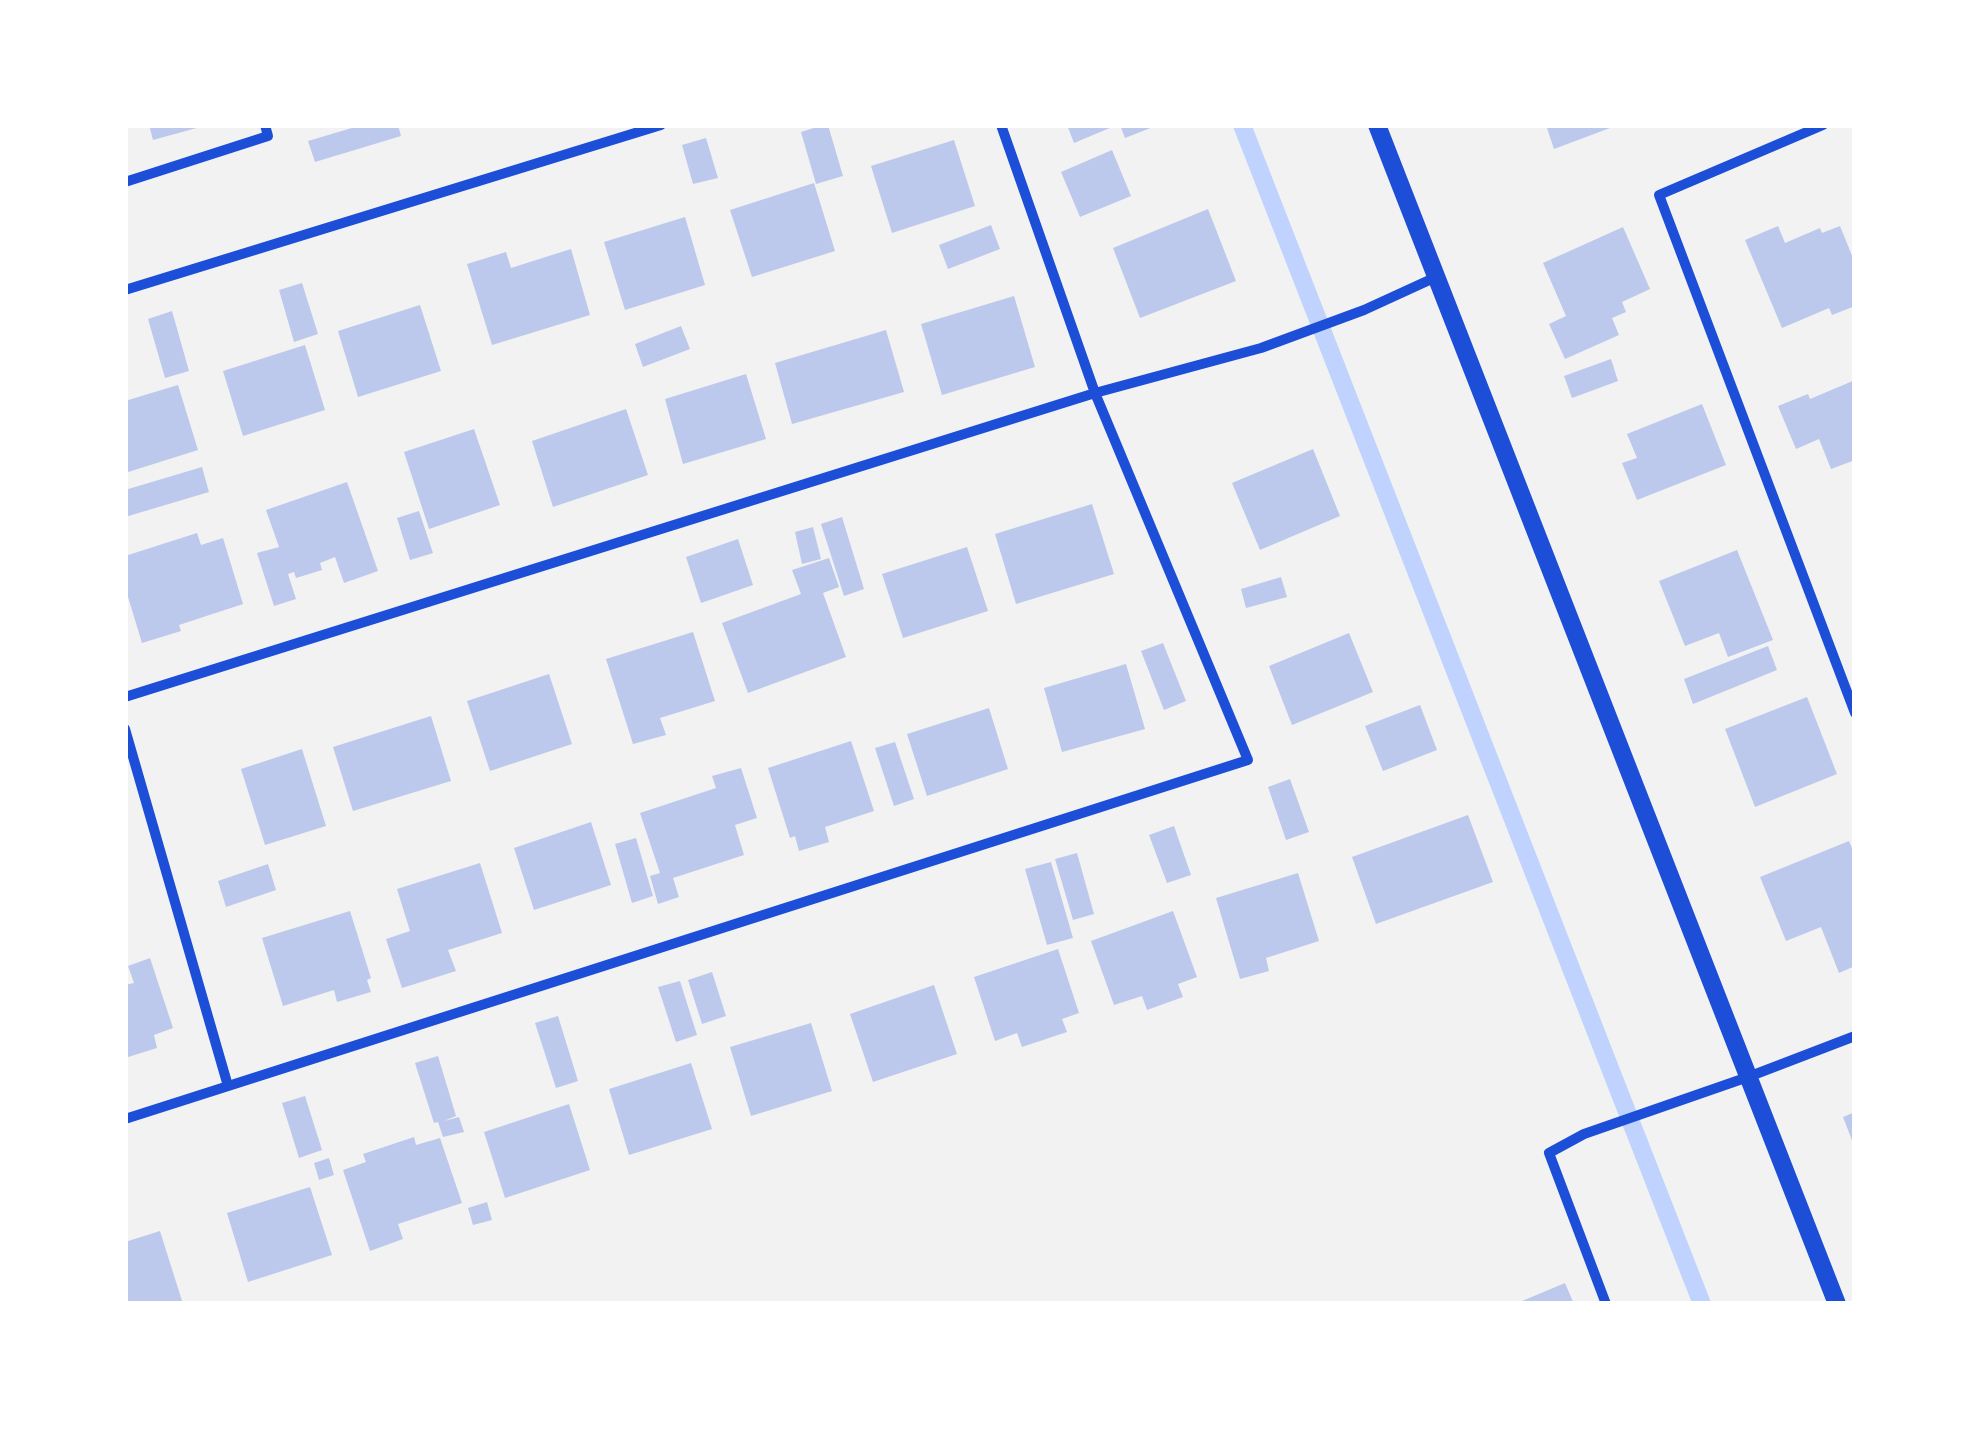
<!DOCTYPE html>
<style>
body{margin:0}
#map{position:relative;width:1980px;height:1429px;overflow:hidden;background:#f2f2f2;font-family:"IBM Plex Serif",serif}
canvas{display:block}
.frame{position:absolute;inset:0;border:128px solid #fff;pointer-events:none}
</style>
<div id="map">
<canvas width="1980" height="1429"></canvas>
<div class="frame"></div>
</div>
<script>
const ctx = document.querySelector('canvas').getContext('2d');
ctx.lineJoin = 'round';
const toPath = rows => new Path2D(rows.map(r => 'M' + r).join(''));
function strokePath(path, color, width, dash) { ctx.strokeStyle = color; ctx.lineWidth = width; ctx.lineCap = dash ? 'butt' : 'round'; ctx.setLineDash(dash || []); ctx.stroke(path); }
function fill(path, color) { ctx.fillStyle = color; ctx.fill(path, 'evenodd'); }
strokePath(toPath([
 [1242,125,1702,1304]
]), '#bfd3fe', 18);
fill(toPath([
 [149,125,204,125,204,126,153,140],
 [362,125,398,125,401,136,315,162,308,141],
 [823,125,828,125,843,176,816,184,801,132],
 [1067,125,1117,125,1074,143],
 [1120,125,1158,125,1125,138],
 [1546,125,1618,125,1554,149],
 [706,138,718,178,693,184,682,145],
 [954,140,975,206,892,233,871,166],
 [1112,150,1131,196,1080,217,1061,172],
 [814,183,835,251,752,277,730,210],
 [1208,209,1236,281,1140,318,1113,248],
 [685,217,705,285,625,310,604,242],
 [991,225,1000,249,948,269,939,245],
 [1778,226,1785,243,1820,228,1822,233,1840,226,1855,263,1855,306,1832,315,1829,308,1782,328,1745,240],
 [1623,227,1650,289,1622,302,1626,312,1612,318,1619,335,1565,359,1549,324,1566,316,1543,263],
 [571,249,590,315,492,345,467,264,506,252,511,268],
 [302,283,318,334,294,342,279,290],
 [1014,296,1035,367,942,395,921,324],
 [420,305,441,371,358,397,338,331],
 [172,311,189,371,165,378,148,319],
 [681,326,690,349,643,367,635,344],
 [886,330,904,392,792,424,775,363],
 [305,345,325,410,243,436,223,371],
 [1611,359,1618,381,1572,398,1564,376],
 [746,374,766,439,683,464,665,399],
 [1855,380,1855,460,1831,469,1819,439,1796,449,1778,406,1808,394,1810,399],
 [178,385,198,450,125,473,125,401],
 [1702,404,1726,465,1637,500,1622,463,1637,458,1627,434],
 [626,409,648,475,553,507,532,441],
 [474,429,500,505,429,529,404,452],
 [1313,449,1340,516,1260,550,1232,483],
 [202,467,209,492,125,517,125,490],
 [347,482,378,571,344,583,335,557,320,563,322,570,296,578,294,572,288,574,296,599,274,606,257,553,279,547,266,510],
 [1092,504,1114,574,1016,604,995,534],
 [419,511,433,553,410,560,397,518],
 [842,517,864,589,844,596,821,524],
 [813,527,821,559,802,564,795,532],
 [197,533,201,545,223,538,243,604,179,625,181,631,142,643,125,587,125,556],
 [738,539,753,585,701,603,686,557],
 [967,547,988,611,903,638,882,574],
 [1737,550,1773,640,1728,657,1719,633,1685,646,1659,581],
 [829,558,839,587,823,593,846,657,748,693,722,623,801,594,792,570],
 [1281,577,1287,597,1246,608,1241,589],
 [693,632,715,701,660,718,666,735,633,744,606,659],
 [1349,633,1373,692,1292,725,1269,666],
 [1163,643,1186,701,1164,710,1141,651],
 [1768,646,1777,670,1693,704,1684,679],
 [1126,664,1145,729,1062,752,1044,688],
 [549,674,572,744,490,771,467,701],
 [1807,697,1837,774,1755,807,1725,729],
 [1420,705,1437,750,1383,771,1365,726],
 [989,708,1008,769,927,796,907,734],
 [431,716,451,781,353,811,333,747],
 [851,741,874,811,825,827,829,842,799,851,795,836,790,838,768,768],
 [895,742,914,799,894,806,875,748],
 [302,749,326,826,265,845,241,769],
 [741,768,757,818,735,825,744,855,673,878,679,897,658,904,650,876,660,873,640,813,716,788,712,776],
 [1290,779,1309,832,1286,840,1268,787],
 [1468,815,1493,882,1376,924,1352,857],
 [591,822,611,885,534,910,514,848],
 [1174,826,1191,875,1167,883,1149,835],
 [636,838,653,896,632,903,615,844],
 [1849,841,1855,855,1855,966,1839,973,1821,927,1786,941,1760,877],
 [1077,853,1094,914,1073,920,1055,859],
 [1051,862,1073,938,1047,945,1025,869],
 [480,863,502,933,448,950,456,971,402,988,386,939,410,931,397,889],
 [268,864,276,890,226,907,218,881],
 [1298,873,1319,941,1266,958,1269,971,1240,979,1216,898],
 [350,911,371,978,367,980,371,992,337,1002,334,990,283,1006,262,938],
 [1173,911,1197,977,1178,984,1183,997,1147,1010,1142,996,1114,1005,1091,941],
 [1058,949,1079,1013,1062,1019,1067,1032,1022,1047,1017,1033,995,1041,974,977],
 [150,958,173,1028,154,1035,157,1048,125,1058,125,985,134,983,128,966],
 [712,972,726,1016,702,1024,688,980],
 [680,981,697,1035,676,1042,658,987],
 [934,985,957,1054,873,1082,850,1014],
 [558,1016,578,1081,556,1088,535,1023],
 [811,1023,832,1091,751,1116,730,1047],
 [438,1056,456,1116,444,1121,459,1117,464,1132,443,1137,438,1122,434,1123,415,1063],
 [691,1063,712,1129,629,1155,609,1089],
 [305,1096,322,1150,299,1158,282,1103],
 [569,1104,590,1170,505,1198,484,1132],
 [1855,1112,1855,1148,1843,1117],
 [414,1137,416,1145,440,1138,462,1203,398,1224,403,1239,370,1251,343,1170,366,1162,363,1154],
 [329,1158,334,1175,319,1180,314,1163],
 [310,1187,332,1255,248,1282,227,1213],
 [487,1202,492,1220,473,1225,468,1208],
 [160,1231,183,1304,125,1304,125,1242],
 [1565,1283,1574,1304,1515,1304]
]), '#bdc9ec');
strokePath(toPath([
 [1823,125,1659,195,1855,713],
 [125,182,268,136,265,125],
 [125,290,661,125],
 [125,697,1095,393,1261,348,1364,310,1436,277],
 [125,729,228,1086],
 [125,1119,1248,760,1095,393,1001,125],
 [1606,1304,1549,1153,1584,1134,1748,1077,1855,1036]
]), '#1d4ed8', 10);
strokePath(toPath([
 [1377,125,1837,1304]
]), '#1d4ed8', 18);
</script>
